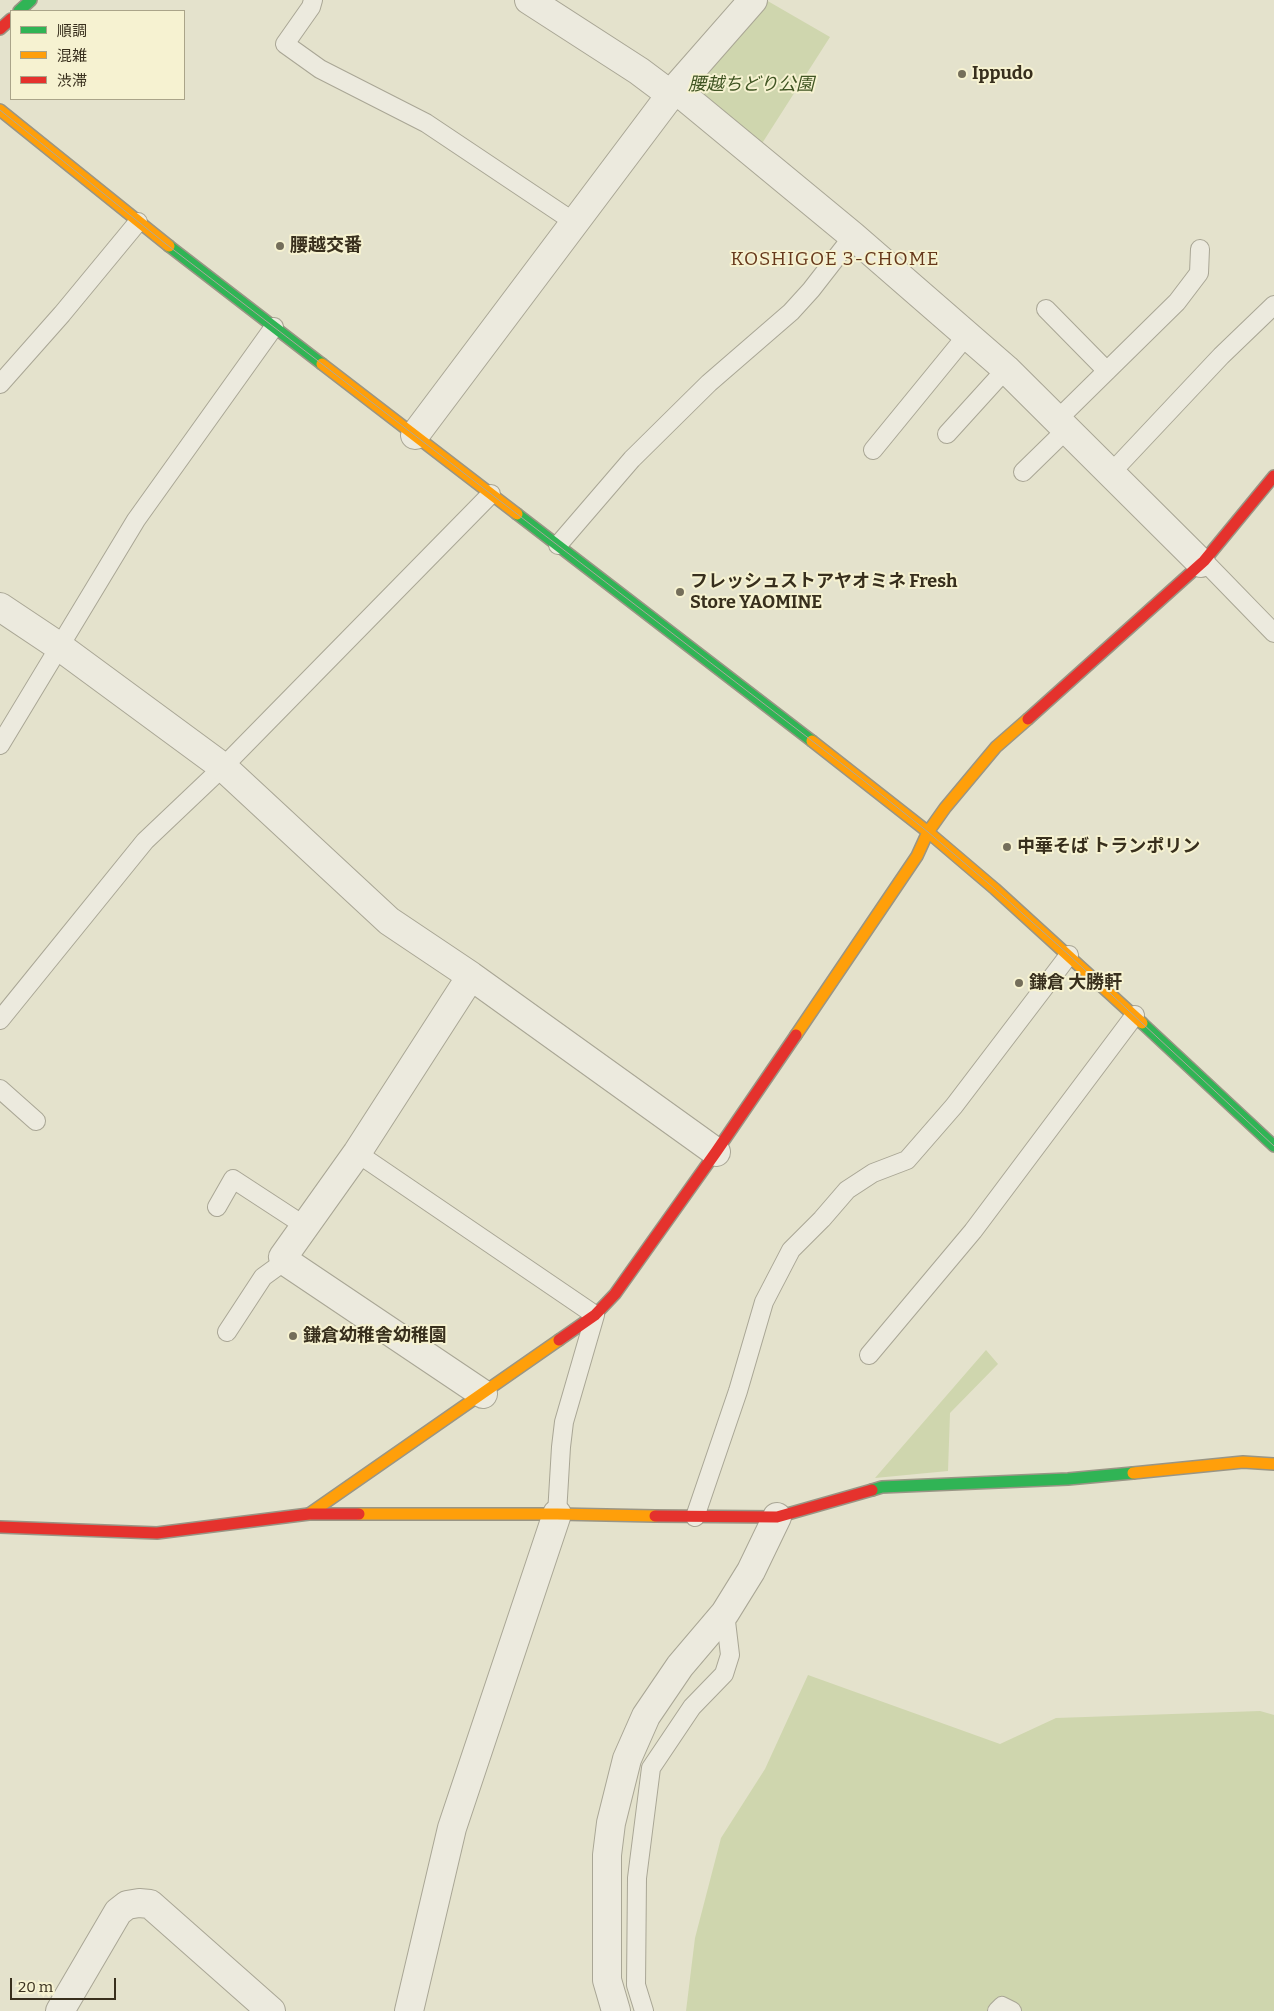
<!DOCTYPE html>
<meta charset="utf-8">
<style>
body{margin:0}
#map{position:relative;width:1274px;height:2011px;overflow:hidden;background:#e4e2cc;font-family:Bitter,"Noto Sans JP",serif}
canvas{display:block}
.legend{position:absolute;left:10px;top:10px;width:175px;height:90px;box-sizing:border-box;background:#f6f2d1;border:1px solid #aaa489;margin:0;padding:6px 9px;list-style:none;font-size:15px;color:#382f1d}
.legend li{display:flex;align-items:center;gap:10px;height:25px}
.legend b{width:25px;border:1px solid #aaa489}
.scale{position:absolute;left:10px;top:1978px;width:106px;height:22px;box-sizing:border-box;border:2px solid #382f1d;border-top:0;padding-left:6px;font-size:15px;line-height:18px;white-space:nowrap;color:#382f1d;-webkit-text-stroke:4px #f6f2d1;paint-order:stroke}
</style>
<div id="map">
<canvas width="1274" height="2011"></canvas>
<ul class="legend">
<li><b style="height:6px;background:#30b455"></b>順調</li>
<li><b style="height:6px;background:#ff9f0a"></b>混雑</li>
<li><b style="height:6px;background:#e5322d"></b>渋滞</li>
</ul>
<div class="scale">20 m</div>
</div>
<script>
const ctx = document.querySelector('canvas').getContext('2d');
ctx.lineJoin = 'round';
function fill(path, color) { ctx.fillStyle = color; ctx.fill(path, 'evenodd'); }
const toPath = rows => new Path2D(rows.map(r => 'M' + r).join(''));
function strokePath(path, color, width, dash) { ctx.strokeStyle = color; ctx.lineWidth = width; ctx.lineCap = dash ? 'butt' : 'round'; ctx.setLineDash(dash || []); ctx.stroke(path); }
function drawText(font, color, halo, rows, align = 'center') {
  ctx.font = font + ' Bitter,"Noto Sans JP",serif'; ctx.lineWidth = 4; ctx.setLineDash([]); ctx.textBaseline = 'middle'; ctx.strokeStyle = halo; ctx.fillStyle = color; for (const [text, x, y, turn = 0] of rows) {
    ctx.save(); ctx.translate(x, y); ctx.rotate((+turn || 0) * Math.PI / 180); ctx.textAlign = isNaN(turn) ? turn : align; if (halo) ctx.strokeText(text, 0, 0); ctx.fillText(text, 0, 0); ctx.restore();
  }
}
fill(toPath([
 [766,0,830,37,761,145,697,94,697,83,732,45],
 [986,1350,998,1364,950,1413,948,1471,875,1478],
 [808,1675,1000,1744,1056,1718,1260,1711,1274,1715,1274,2011,686,2011,695,1938,721,1838,765,1769]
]), '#cfd6ae');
const lane = toPath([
 [313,0,311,7,285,44,320,69,426,123,574,222],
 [1046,309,1107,371],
 [0,384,62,314,138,222],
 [1057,420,1177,302,1199,273,1200,249],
 [947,434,1006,369],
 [873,450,967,335],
 [1023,472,1066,430],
 [1110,474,1221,356,1274,305],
 [558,545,632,459,709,383,791,312,811,290,853,236],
 [1204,561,1274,633],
 [0,745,136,520,274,327],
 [0,1020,145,841,223,767,491,494],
 [0,1089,36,1121],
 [357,1153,595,1315,564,1422,561,1447,557,1514],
 [217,1207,233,1179,305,1226],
 [227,1332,263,1277,285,1261],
 [869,1355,973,1231,1135,1015],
 [695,1517,738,1391,764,1302,791,1250,822,1219,847,1190,873,1173,907,1160,954,1106,1069,955],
 [644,2011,636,1985,637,1878,651,1768,692,1707,724,1674,730,1655,725,1613],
 [997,2011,1002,2006,1012,2011]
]);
const street = toPath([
 [529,0,639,71,671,95],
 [675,89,853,236,1006,369,1201,563],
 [415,435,675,89,753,0],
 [0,607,60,647,223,767,389,921,471,976,716,1152],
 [471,976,357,1153,283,1257,285,1261,483,1394],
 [60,2011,118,1912,127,1905,139,1903,150,1904,271,2011],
 [409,2011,452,1828,557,1514],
 [616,2011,607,1980,607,1855,611,1823,627,1759,646,1716,680,1666,725,1613,751,1571,777,1517]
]);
const fast = toPath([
 [19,11,31,0],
 [169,246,322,364],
 [517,514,812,741],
 [1142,1023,1274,1146],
 [872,1490,882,1487,1068,1479,1133,1473]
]);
const slow = toPath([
 [0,110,169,246],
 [322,364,517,514],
 [812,741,928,832,995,889,1142,1023],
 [796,1035,917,856,928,832,945,808,996,747,1028,719],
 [1133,1473,1243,1462,1274,1464],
 [309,1514,559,1340],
 [359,1514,557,1514,655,1516]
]);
const jam = toPath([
 [0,29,11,19],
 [1028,719,1204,561,1274,476],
 [559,1340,595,1315,615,1294,716,1152,796,1035],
 [655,1516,777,1517,872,1490],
 [0,1527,157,1533,309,1514,359,1514]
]);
strokePath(lane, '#a9a695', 20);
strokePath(street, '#a9a695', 30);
strokePath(fast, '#999585', 14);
strokePath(slow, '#999585', 14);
strokePath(jam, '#999585', 14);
strokePath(lane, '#eceade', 18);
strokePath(street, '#eceade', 28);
strokePath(fast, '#30b455', 11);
strokePath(slow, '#ff9f0a', 11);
strokePath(jam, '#e5322d', 11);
strokePath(toPath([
 [0,110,166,244,863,780,928,832,995,889,1069,955,1274,1146]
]), '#aba99e', 1);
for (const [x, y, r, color] of [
 [962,74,5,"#746e5a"],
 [280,246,5,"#746e5a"],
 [680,592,5,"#746e5a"],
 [1007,847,5,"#746e5a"],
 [1019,983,5,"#746e5a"],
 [293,1336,5,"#746e5a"]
]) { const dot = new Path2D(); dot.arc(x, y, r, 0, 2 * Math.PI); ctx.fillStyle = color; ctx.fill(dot); strokePath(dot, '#f6f2d1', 2); }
drawText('bold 18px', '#382f1d', '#f6f2d1', [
 ["Ippudo",972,74],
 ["腰越交番",290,246],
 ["フレッシュストアヤオミネ Fresh",690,582],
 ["Store YAOMINE",690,603],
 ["中華そば トランポリン",1017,847],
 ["鎌倉 大勝軒",1029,983],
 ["鎌倉幼稚舎幼稚園",303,1336]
], 'left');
drawText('italic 18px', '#405523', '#f6f2d1', [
 ["腰越ちどり公園",751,85]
]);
ctx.letterSpacing = '1px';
drawText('19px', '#66381b', '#f6f2d1', [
 ["KOSHIGOE 3-CHOME",835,260]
]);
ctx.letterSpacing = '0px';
</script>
